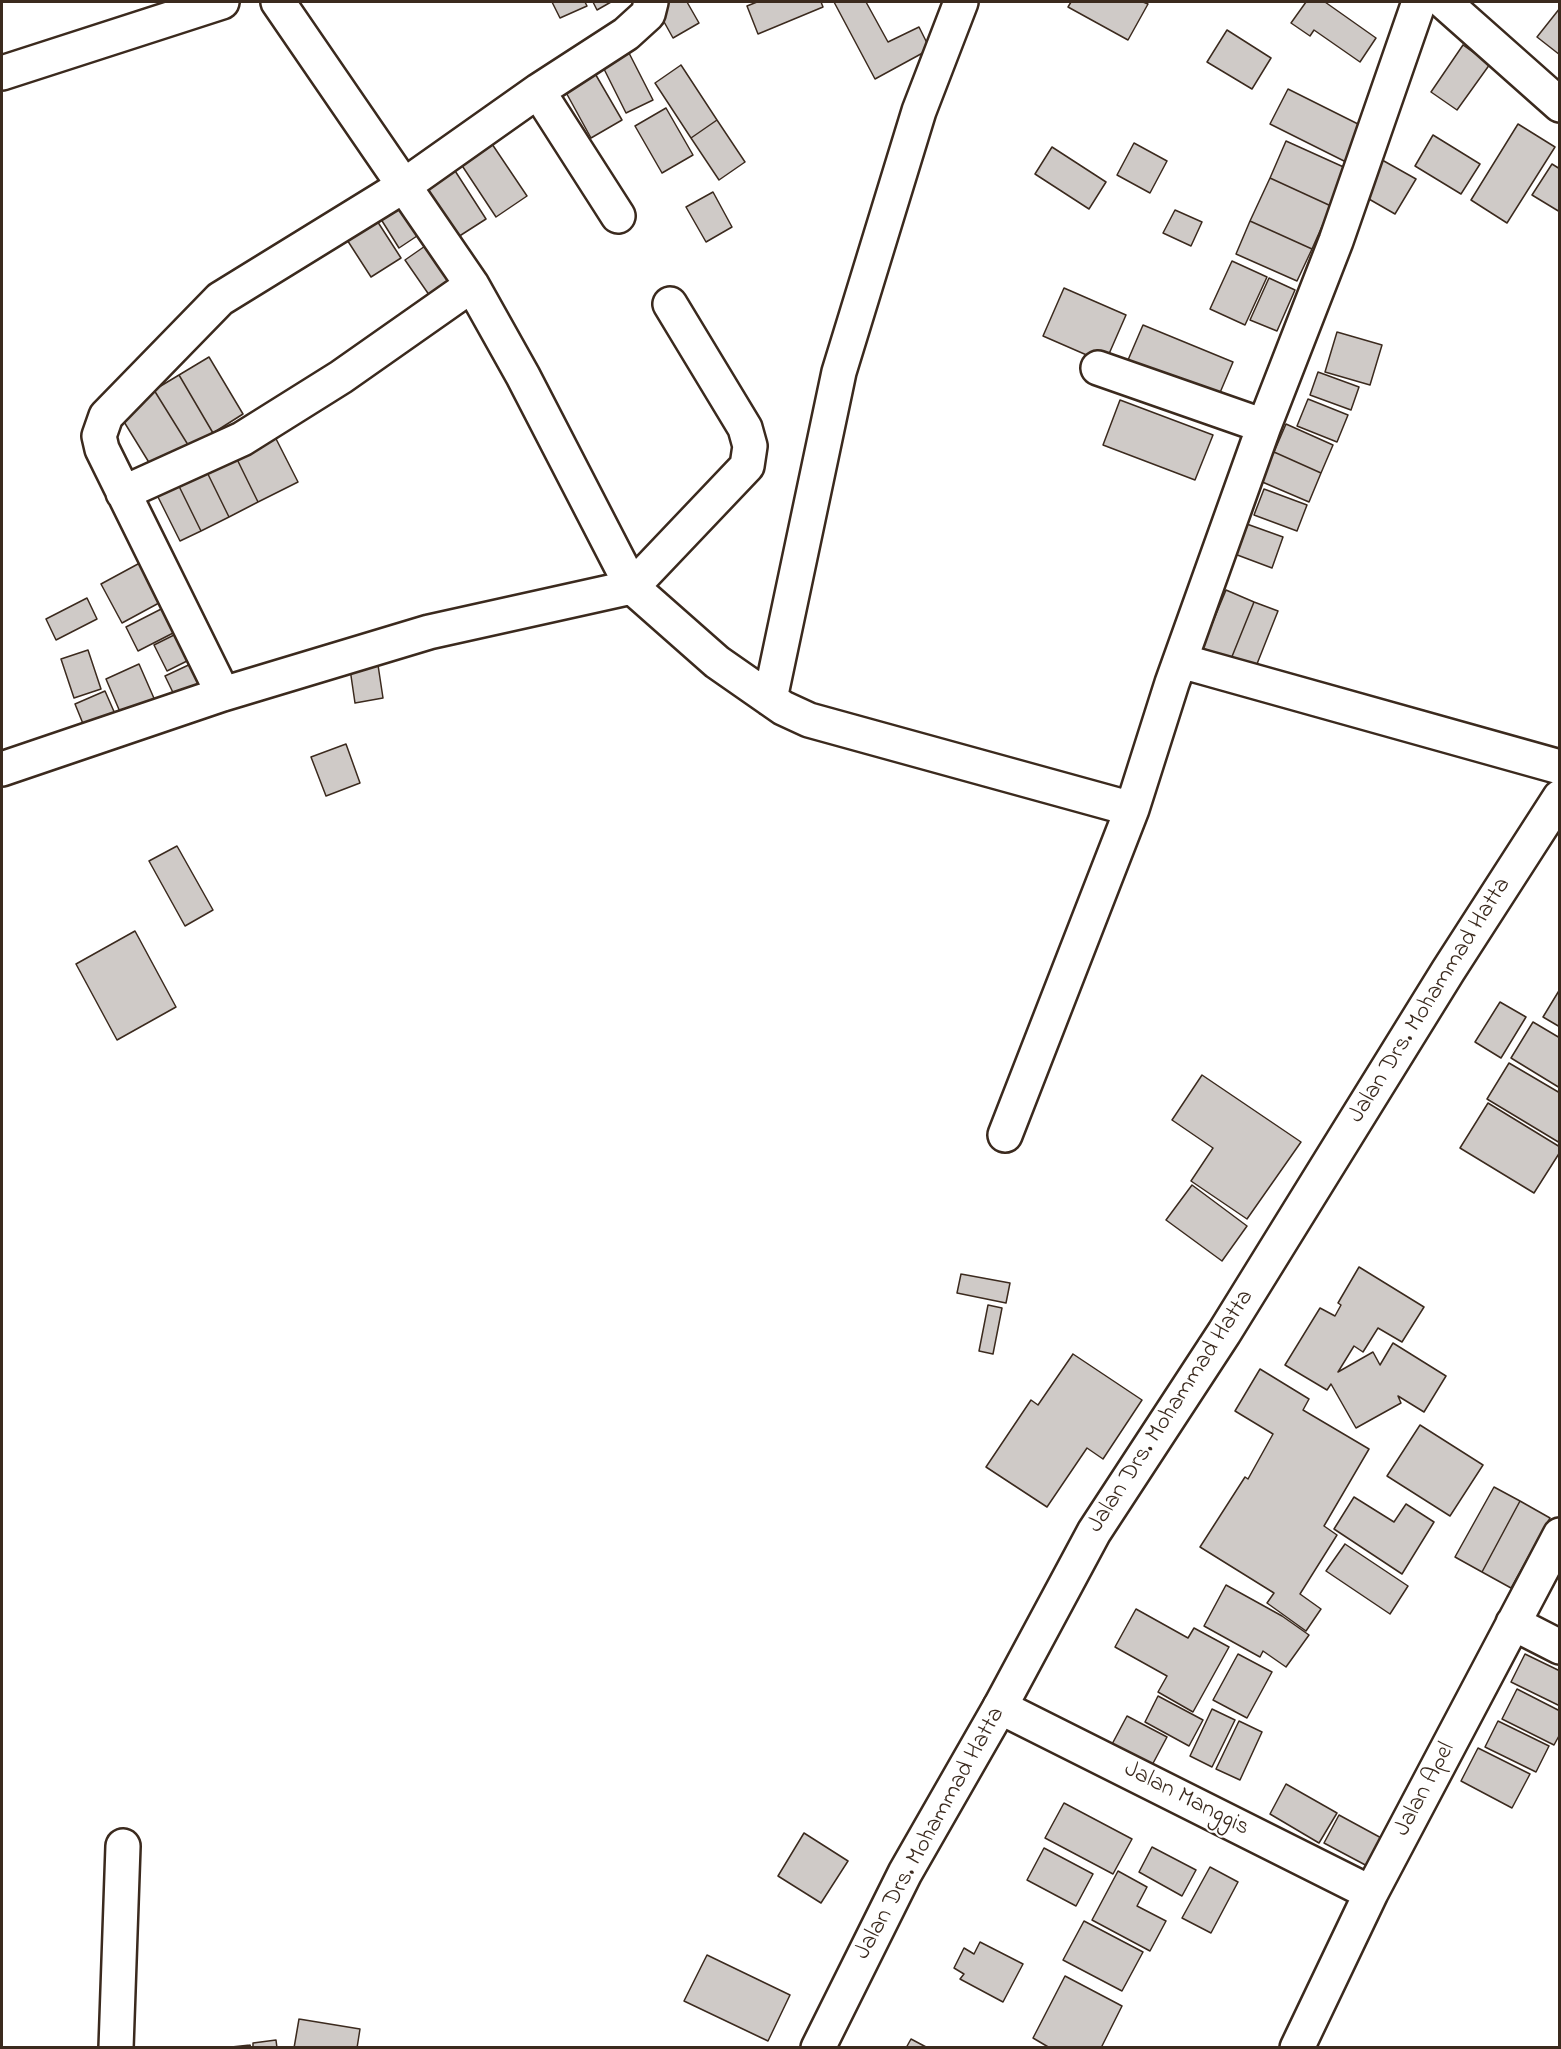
<!DOCTYPE html>
<style>
body{margin:0}
#map{position:relative;width:1561px;height:2049px;overflow:hidden;background:#fff;font-family:"Indie Flower",sans-serif}
canvas{display:block}
.frame{position:absolute;inset:0;border:3px solid #3b2a1e;pointer-events:none}
</style>
<div id="map">
<canvas width="1561" height="2049"></canvas>
<div class="frame"></div>
</div>
<script>
const ctx = document.querySelector('canvas').getContext('2d');
ctx.lineJoin = 'round';
function fill(path, color) { ctx.fillStyle = color; ctx.fill(path, 'evenodd'); }
const toPath = rows => new Path2D(rows.map(r => 'M' + r).join(''));
function strokePath(path, color, width, dash) { ctx.strokeStyle = color; ctx.lineWidth = width; ctx.lineCap = dash ? 'butt' : 'round'; ctx.setLineDash(dash || []); ctx.stroke(path); }
function drawText(font, color, halo, rows, align = 'center') {
  ctx.font = font + ' "Indie Flower",sans-serif'; ctx.lineWidth = 4.5; ctx.setLineDash([]); ctx.textBaseline = 'middle'; ctx.strokeStyle = halo; ctx.fillStyle = color; for (const [text, x, y, turn = 0] of rows) {
    ctx.save(); ctx.translate(x, y); ctx.rotate((+turn || 0) * Math.PI / 180); ctx.textAlign = isNaN(turn) ? turn : align; if (halo) ctx.strokeText(text, 0, 0); ctx.fillText(text, 0, 0); ctx.restore();
  }
}
const building = toPath([
 [552,2,585,2,587,6,560,18,552,2],
 [593,2,611,2,597,10,593,2],
 [653,2,687,2,699,23,673,38,653,2],
 [757,2,821,2,823,7,758,34,747,6,757,2],
 [834,2,866,2,888,42,919,27,930,49,875,79,834,2],
 [1071,2,1143,2,1148,4,1128,40,1068,7,1071,2],
 [1306,2,1325,2,1376,38,1360,62,1314,30,1310,36,1291,23,1306,2],
 [1560,8,1560,55,1537,37,1560,8],
 [1227,30,1271,58,1252,89,1207,62,1227,30],
 [1463,45,1490,64,1457,110,1431,92,1463,45],
 [629,53,653,100,626,113,603,67,629,53],
 [681,65,717,120,691,138,655,83,681,65],
 [593,70,622,120,591,138,563,87,593,70],
 [1288,89,1364,127,1346,162,1270,124,1288,89],
 [666,108,693,155,662,173,635,126,666,108],
 [717,120,745,162,719,180,691,138,717,120],
 [1518,124,1555,147,1507,223,1471,200,1518,124],
 [1433,135,1480,164,1461,194,1415,166,1433,135],
 [490,141,527,196,496,217,459,161,490,141],
 [1286,141,1348,169,1331,206,1270,178,1286,141],
 [1134,143,1167,161,1150,193,1117,175,1134,143],
 [1052,147,1106,182,1089,209,1035,174,1052,147],
 [1375,156,1416,179,1395,214,1355,191,1375,156],
 [450,163,486,219,447,244,412,188,450,163],
 [1552,164,1560,169,1560,212,1532,195,1552,164],
 [1270,178,1331,206,1312,249,1250,221,1270,178],
 [398,192,423,232,399,248,374,208,398,192],
 [713,192,732,227,706,242,686,207,713,192],
 [1175,210,1202,222,1191,246,1163,233,1175,210],
 [372,213,401,258,371,277,342,232,372,213],
 [1250,221,1312,249,1297,281,1236,254,1250,221],
 [428,244,457,286,434,302,405,260,428,244],
 [1232,261,1267,277,1245,325,1210,309,1232,261],
 [1269,278,1295,290,1277,331,1250,320,1269,278],
 [1064,288,1126,315,1105,363,1043,336,1064,288],
 [1143,325,1233,362,1219,395,1163,372,1159,381,1125,367,1143,325],
 [1337,332,1382,345,1370,385,1325,372,1337,332],
 [209,357,243,414,213,433,179,375,209,357],
 [1318,372,1359,387,1351,410,1310,395,1318,372],
 [179,375,213,433,190,448,154,390,179,375],
 [154,390,190,448,153,469,118,412,154,390],
 [1308,399,1348,415,1337,442,1297,426,1308,399],
 [1120,400,1213,435,1195,480,1103,445,1120,400],
 [1286,424,1333,445,1321,473,1274,452,1286,424],
 [269,425,298,482,258,502,230,445,269,425],
 [230,445,258,502,229,517,201,460,230,445],
 [1274,452,1321,473,1309,502,1260,481,1274,452],
 [201,460,229,517,201,531,173,474,201,460],
 [173,474,201,531,180,541,152,485,173,474],
 [1264,489,1307,505,1297,531,1254,515,1264,489],
 [1244,523,1283,537,1272,568,1232,553,1244,523],
 [149,558,170,597,122,623,101,584,149,558],
 [1226,590,1254,602,1231,659,1202,648,1226,590],
 [87,598,97,619,56,640,46,619,87,598],
 [1254,602,1278,611,1255,669,1231,659,1254,602],
 [169,605,181,629,138,651,126,627,169,605],
 [180,632,193,658,167,671,154,645,180,632],
 [88,650,101,689,74,698,61,659,88,650],
 [195,662,208,691,179,705,165,676,195,662],
 [139,664,160,712,126,726,106,679,139,664],
 [378,665,383,698,355,703,350,669,378,665],
 [105,691,119,723,88,736,75,704,105,691],
 [346,744,360,783,326,796,311,757,346,744],
 [177,846,213,910,185,926,149,861,177,846],
 [135,931,176,1007,117,1040,76,964,135,931],
 [1560,989,1560,1027,1543,1017,1560,989],
 [1500,1002,1526,1017,1501,1058,1475,1042,1500,1002],
 [1533,1022,1560,1038,1560,1088,1511,1058,1533,1022],
 [1509,1063,1560,1093,1560,1143,1487,1099,1509,1063],
 [1202,1075,1301,1142,1247,1219,1191,1181,1213,1148,1172,1120,1202,1075],
 [1488,1103,1560,1147,1560,1152,1534,1193,1460,1148,1488,1103],
 [1192,1185,1247,1226,1222,1261,1166,1220,1192,1185],
 [1359,1267,1424,1307,1402,1342,1378,1328,1363,1352,1354,1346,1338,1372,1373,1352,1380,1365,1393,1343,1446,1376,1424,1412,1398,1396,1401,1403,1356,1428,1331,1384,1327,1390,1285,1365,1320,1308,1335,1316,1341,1305,1338,1303,1359,1267],
 [961,1274,1010,1283,1006,1303,957,1293,961,1274],
 [988,1305,1002,1308,993,1354,979,1351,988,1305],
 [1073,1354,1142,1400,1103,1459,1087,1448,1047,1507,986,1467,1031,1400,1038,1405,1073,1354],
 [1260,1369,1309,1399,1303,1410,1369,1449,1324,1526,1337,1535,1300,1594,1321,1609,1306,1631,1267,1603,1274,1593,1200,1547,1245,1477,1248,1479,1273,1434,1235,1411,1260,1369],
 [1420,1425,1483,1465,1450,1516,1387,1476,1420,1425],
 [1494,1487,1520,1501,1482,1572,1455,1557,1494,1487],
 [1354,1497,1394,1522,1406,1504,1434,1522,1402,1574,1334,1529,1354,1497],
 [1520,1501,1550,1518,1511,1588,1482,1572,1520,1501],
 [1345,1544,1408,1586,1390,1614,1326,1571,1345,1544],
 [1226,1585,1282,1616,1309,1635,1286,1667,1263,1651,1260,1657,1204,1626,1226,1585],
 [1136,1609,1188,1638,1194,1628,1229,1647,1193,1712,1158,1692,1167,1676,1115,1647,1136,1609],
 [1238,1654,1272,1672,1247,1718,1213,1700,1238,1654],
 [1525,1654,1560,1671,1560,1706,1511,1682,1525,1654],
 [1517,1689,1560,1711,1560,1734,1554,1745,1502,1719,1517,1689],
 [1158,1696,1203,1720,1189,1746,1145,1722,1158,1696],
 [1212,1709,1235,1720,1212,1767,1190,1756,1212,1709],
 [1127,1716,1167,1737,1150,1769,1110,1748,1127,1716],
 [1239,1721,1262,1732,1240,1780,1216,1769,1239,1721],
 [1498,1721,1549,1746,1536,1772,1485,1747,1498,1721],
 [1478,1748,1530,1774,1512,1808,1461,1781,1478,1748],
 [1286,1784,1337,1813,1319,1843,1270,1814,1286,1784],
 [1064,1803,1132,1839,1113,1874,1045,1838,1064,1803],
 [1339,1815,1385,1840,1371,1868,1324,1843,1339,1815],
 [804,1833,848,1861,821,1903,778,1876,804,1833],
 [1152,1847,1196,1870,1182,1896,1139,1872,1152,1847],
 [1044,1848,1093,1874,1076,1906,1027,1880,1044,1848],
 [1210,1867,1238,1882,1211,1933,1182,1918,1210,1867],
 [1118,1871,1147,1887,1137,1906,1166,1921,1150,1951,1092,1920,1118,1871],
 [1084,1921,1143,1952,1122,1991,1063,1960,1084,1921],
 [980,1942,1023,1964,1003,2002,960,1979,964,1974,954,1968,964,1948,974,1954,980,1942],
 [707,1955,790,1995,768,2041,684,2001,707,1955],
 [1065,1976,1122,2006,1101,2048,1050,2048,1033,2038,1065,1976],
 [299,2019,360,2029,357,2048,294,2048,299,2019],
 [911,2039,928,2048,906,2048,911,2039],
 [276,2040,277,2048,253,2048,253,2043,276,2040],
 [250,2045,251,2048,222,2048,250,2045]
]);
fill(building, '#cfcac7');
strokePath(building, '#3b2a1e', 1.5);
const street = toPath([
 [278,2,472,285,523,376,632,587,717,662,783,708,809,720,1132,809],
 [538,91,618,216],
 [1098,368,1264,426],
 [123,493,242,439,341,377,472,285],
 [1181,661,1560,767],
 [223,694,102,449,99,436,106,416,220,299,405,185,538,91,626,34,648,14,651,2],
 [770,699,839,372,919,111,961,2],
 [2,769,223,694,429,632,632,587,747,466,750,446,745,428,670,304],
 [1005,1135,1132,809,1172,683,1264,426,1336,241,1419,2],
 [1513,1623,1560,1647],
 [1000,1707,1371,1893],
 [116,2048,123,1846],
 [1297,2048,1371,1893,1560,1535]
]);
const secondary = toPath([
 [1444,2,1560,105],
 [2,73,222,2]
]);
const primary = toPath([
 [818,2048,905,1873,1000,1707,1094,1532,1224,1333,1448,971,1560,797]
]);
strokePath(street, '#3b2a1e', 38);
strokePath(secondary, '#3b2a1e', 38);
strokePath(primary, '#3b2a1e', 38);
strokePath(street, '#fff', 33);
strokePath(secondary, '#fff', 33);
strokePath(primary, '#fff', 33);
drawText('24px', '#3b2a1e', '#fff', [
 ["Jalan Drs. Mohammad Hatta",1431,1001,-58],
 ["Jalan Drs. Mohammad Hatta",1172,1412,-57],
 ["Jalan Apel",1426,1790,-62],
 ["Jalan Manggis",1186,1800,27],
 ["Jalan Drs. Mohammad Hatta",931,1834,-61]
]);
</script>
